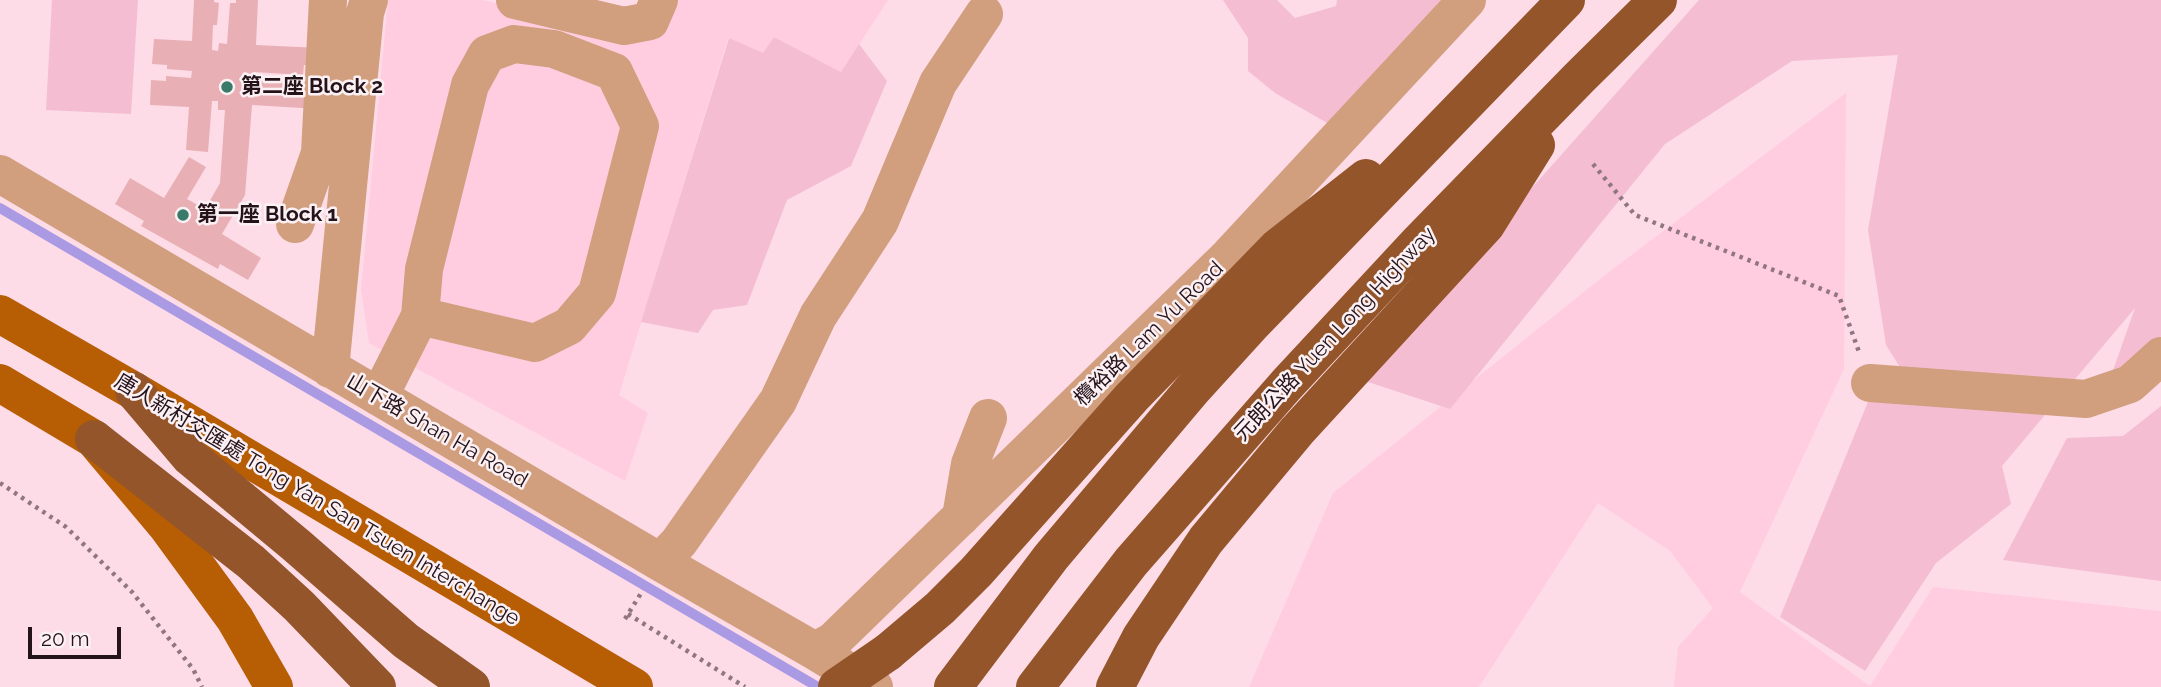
<!DOCTYPE html>
<meta charset="utf-8">
<style>
body{margin:0}
#map{position:relative;width:2161px;height:687px;overflow:hidden;background:#fddce8;font-family:Raleway,sans-serif}
canvas{display:block}
.scale{position:absolute;left:28px;top:627px;width:93px;height:32px;box-sizing:border-box;border:4px solid #25131a;border-top:0;padding-left:9px;font-size:21px;line-height:24px;white-space:nowrap;color:#25131a;-webkit-text-stroke:5px #fbf0f4;paint-order:stroke}
</style>
<div id="map">
<canvas width="2161" height="687"></canvas>
<div class="scale">20 m</div>
</div>
<script>
const ctx = document.querySelector('canvas').getContext('2d');
ctx.lineJoin = 'round';
function fill(path, color) { ctx.fillStyle = color; ctx.fill(path, 'evenodd'); }
const toPath = rows => new Path2D(rows.map(r => 'M' + r).join(''));
function strokePath(path, color, width, dash) { ctx.strokeStyle = color; ctx.lineWidth = width; ctx.lineCap = dash ? 'butt' : 'round'; ctx.setLineDash(dash || []); ctx.stroke(path); }
function drawText(font, color, halo, rows, align = 'center') {
  ctx.font = font + ' Raleway,"Noto Sans TC",sans-serif'; ctx.lineWidth = 5; ctx.setLineDash([]); ctx.textBaseline = 'middle'; ctx.strokeStyle = halo; ctx.fillStyle = color; for (const [text, x, y, turn = 0] of rows) {
    ctx.save(); ctx.translate(x, y); ctx.rotate((+turn || 0) * Math.PI / 180); ctx.textAlign = isNaN(turn) ? turn : align; if (halo) ctx.strokeText(text, 0, 0); ctx.fillText(text, 0, 0); ctx.restore();
  }
}
fill(toPath([
 [388,0,481,0,559,15,671,0,888,0,841,72,774,37,763,54,728,38,619,395,648,413,625,481,369,343,361,289],
 [1846,93,1844,369,1740,592,1870,686,1933,587,2161,611,2161,687,1674,687,1678,647,1713,608,1670,551,1598,503,1479,687,1249,687,1333,493,1605,275]
]), '#ffcddf');
fill(toPath([
 [52,0,138,0,131,114,46,110],
 [1223,0,1277,0,1295,18,1336,6,1337,0,1446,0,1329,124,1275,93,1248,71,1248,38],
 [1699,0,2161,0,2161,339,2110,379,2135,308,2002,466,2011,504,1936,563,1865,671,1780,617,1881,370,1908,380,1886,345,1868,230,1898,55,1792,61,1665,144,1450,409,1365,381,1506,217],
 [774,37,841,72,859,44,887,81,851,166,787,200,747,305,713,310,698,333,641,322,729,38,763,53],
 [2161,406,2161,581,2003,560,2067,438,2123,436]
]), '#f4bdd2');
strokePath(toPath([
 [0,208,818,687]
]), '#aa99e3', 10);
fill(toPath([
 [194,0,214,0,214,2,219,3,217,25,213,25,212,50,218,51,219,43,227,44,230,3,236,3,236,0,258,0,256,45,320,48,319,65,304,65,303,75,254,72,253,79,303,82,303,92,318,93,318,109,252,105,245,195,222,234,261,258,248,280,220,264,218,269,141,226,144,221,115,204,130,178,164,198,189,157,206,167,187,199,205,209,220,183,225,110,218,110,218,101,212,101,208,152,186,150,189,107,150,105,151,80,166,81,166,76,191,78,192,71,167,69,167,65,152,64,154,39,192,41]
]), '#e8b0b4');
strokePath(toPath([
 [1593,164,1635,215,1839,296,1859,352],
 [0,483,66,527,132,592,193,669,202,687],
 [628,614,745,687],
 [625,619,643,590]
]), '#907680', 4.5, [3.5, 5]);
strokePath(toPath([
 [515,0,624,26,650,21,659,0],
 [0,174,660,562,815,651,874,687],
 [295,224,320,153,328,0],
 [330,369,365,13,369,0],
 [1870,383,2086,399,2130,384,2161,356],
 [379,397,420,316,535,343,569,326,597,293,640,126,614,72,554,49,514,44,487,54,470,85,424,269,420,316],
 [961,517,970,464,988,418],
 [660,562,679,542,778,401,818,316,880,221,938,83,984,14],
 [815,651,833,641,1229,256,1467,0]
]), '#d19e7e', 38);
strokePath(toPath([
 [0,314,134,391,634,687],
 [0,383,94,439,167,526,235,619,274,687]
]), '#b75d04', 38);
strokePath(toPath([
 [134,391,190,457,296,545,406,641,471,687],
 [94,439,251,562,299,606,377,687],
 [888,652,940,608,976,572,1132,397,1277,248,1366,178],
 [953,687,1051,557,1192,390,1253,323,1566,0],
 [1035,687,1131,562,1287,384,1420,241,1579,78,1658,0],
 [1115,687,1141,637,1206,540,1297,431,1486,225,1536,145]
]), '#935529', 38);
strokePath(toPath([
 [837,687,888,652]
]), '#935529', 38);
for (const [x, y, r, color] of [
 [227,87,7,"#397a69"],
 [183,215,7,"#397a69"]
]) { const dot = new Path2D(); dot.arc(x, y, r, 0, 2 * Math.PI); ctx.fillStyle = color; ctx.fill(dot); strokePath(dot, '#fbf0f4', 2.5); }
drawText('bold 21px', '#25131a', '#fbf0f4', [
 ["第二座 Block 2",241,87],
 ["第一座 Block 1",197,215]
], 'left');
drawText('21px', '#25131a', '#fbf0f4', [
 ["欖裕路 Lam Yu Road",1149,334,-44],
 ["元朗公路 Yuen Long Highway",1335,334,-47],
 ["山下路 Shan Ha Road",437,431,30],
 ["唐人新村交匯處 Tong Yan San Tsuen Interchange",317,500,31]
]);
</script>
